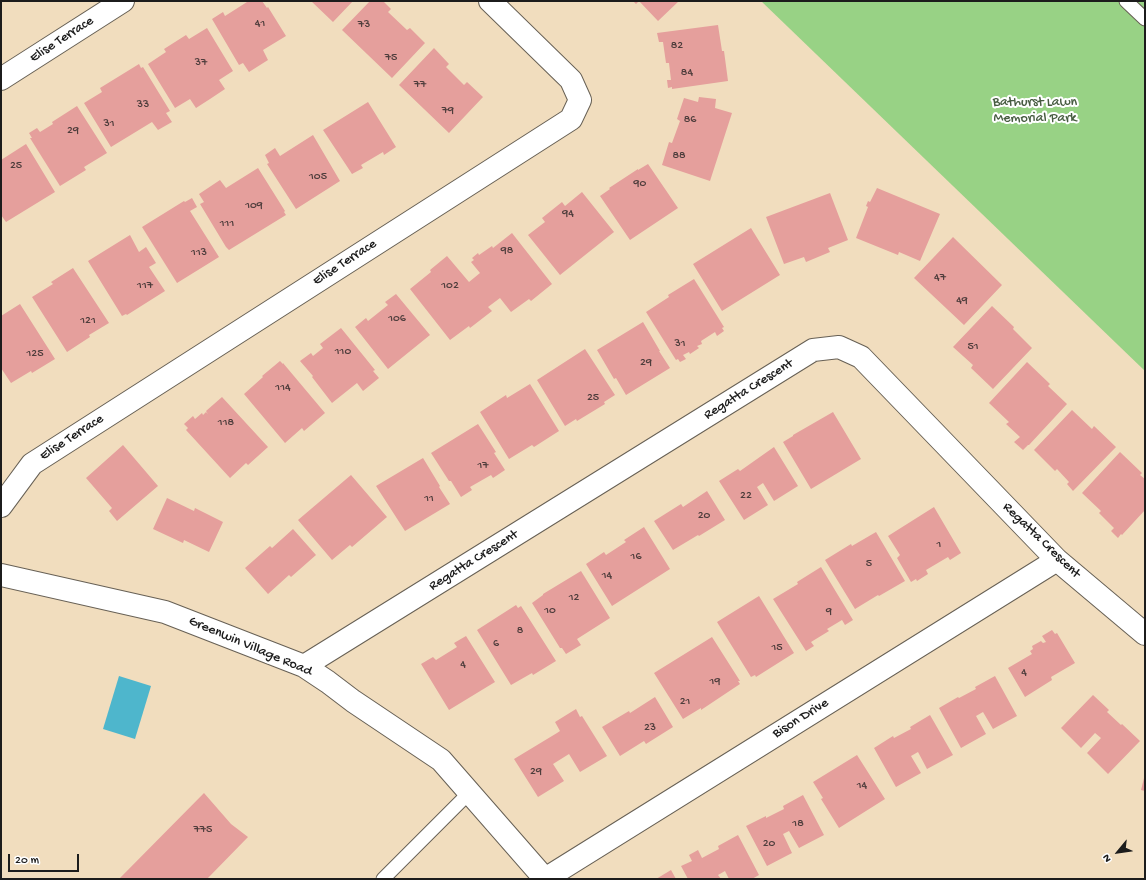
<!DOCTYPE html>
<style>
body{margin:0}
#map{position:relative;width:1146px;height:880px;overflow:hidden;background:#f1ddbe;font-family:"Gochi Hand",sans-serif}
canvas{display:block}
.frame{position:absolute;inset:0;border:2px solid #1c1c1c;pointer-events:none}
.north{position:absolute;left:1098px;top:832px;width:40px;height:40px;-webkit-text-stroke:3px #fff;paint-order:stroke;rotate:241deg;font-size:11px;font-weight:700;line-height:16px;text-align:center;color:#1c1c1c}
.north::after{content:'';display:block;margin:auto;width:14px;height:18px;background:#1c1c1c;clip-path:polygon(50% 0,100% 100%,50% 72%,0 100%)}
.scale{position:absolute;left:8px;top:854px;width:71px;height:18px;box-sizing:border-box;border:2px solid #1c1c1c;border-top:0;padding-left:5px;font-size:12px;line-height:14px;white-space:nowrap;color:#1c1c1c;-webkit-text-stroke:3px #fff;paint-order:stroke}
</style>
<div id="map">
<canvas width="1146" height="880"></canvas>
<div class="frame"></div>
<div class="north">N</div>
<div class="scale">20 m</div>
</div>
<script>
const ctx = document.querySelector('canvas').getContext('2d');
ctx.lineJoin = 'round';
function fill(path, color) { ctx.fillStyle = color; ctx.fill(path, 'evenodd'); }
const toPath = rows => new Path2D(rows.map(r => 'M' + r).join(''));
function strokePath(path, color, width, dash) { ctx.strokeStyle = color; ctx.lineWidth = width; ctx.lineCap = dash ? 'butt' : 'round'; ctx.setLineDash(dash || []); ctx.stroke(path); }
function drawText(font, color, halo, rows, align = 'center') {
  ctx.font = font + ' "Gochi Hand",sans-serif'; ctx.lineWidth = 4; ctx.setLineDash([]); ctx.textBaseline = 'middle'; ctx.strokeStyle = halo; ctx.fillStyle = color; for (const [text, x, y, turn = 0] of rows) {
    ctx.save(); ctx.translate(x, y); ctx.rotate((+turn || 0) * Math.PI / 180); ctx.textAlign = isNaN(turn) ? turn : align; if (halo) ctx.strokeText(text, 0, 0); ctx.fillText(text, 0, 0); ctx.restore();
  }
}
fill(toPath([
 [761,1,1145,1,1145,371]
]), '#98d285');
fill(toPath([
 [119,676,151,686,135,739,103,729]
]), '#4eb6cc');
fill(toPath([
 [247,1,262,1,267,8,268,7,286,36,263,50,268,60,249,72,243,63,239,65,212,19,223,12,225,16,247,2],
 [311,1,353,1,333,22],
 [370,1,383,1,391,9,388,12,407,30,410,28,425,43,392,78,342,30],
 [633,1,679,1,658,21,639,1,636,4],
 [718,25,722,51,724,51,728,81,672,89,672,87,668,88,667,80,671,80,669,63,666,63,663,42,659,42,657,33],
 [207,28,233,71,219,80,225,89,210,99,196,108,190,99,175,108,148,64,166,52,164,49,186,35,189,39],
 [434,48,449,64,446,67,464,85,467,82,483,97,449,133,399,85],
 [139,64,141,68,143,67,170,111,166,113,172,122,158,130,152,122,111,147,84,103,102,92,100,88],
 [699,97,716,99,715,108,732,113,710,181,662,165,669,142,672,143,680,121,677,119,684,98,698,102],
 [368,102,396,147,384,155,383,152,361,165,363,168,352,174,323,130],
 [77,106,107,153,84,167,86,170,60,186,30,138,32,138,29,133,37,128,40,132,53,124,52,122],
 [313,135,340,181,296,209,267,164,269,163,265,155,275,148,280,156],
 [26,144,55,192,6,222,1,215,1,160],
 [648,164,678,208,630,240,600,196,610,189,609,188,638,169,638,170],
 [258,168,285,211,284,212,286,215,229,250,226,247,200,204,204,202,199,194,220,180,226,188],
 [877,188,940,214,920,261,899,252,898,255,856,238,868,207,866,206,868,201,870,202],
 [582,192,614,232,560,275,528,235,545,222,542,218,562,202,565,206],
 [830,193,848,240,828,248,830,252,806,262,804,257,784,264,766,217],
 [192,198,197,207,190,211,219,257,177,283,142,227,184,201,185,202],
 [751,228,780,275,722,311,693,264],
 [512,233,552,284,531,301,529,299,511,312,500,298,488,307,492,311,470,328,469,326,450,340,410,289,431,272,430,270,447,256,469,282,480,273,471,262,474,260,472,258,478,253,479,255,492,246,493,248],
 [130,235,139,252,146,247,156,263,149,267,165,291,127,315,126,314,122,316,88,261],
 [953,237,1002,285,964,325,914,278],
 [73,268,109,323,89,335,90,337,67,352,32,297,53,284,51,282],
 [694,279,724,327,722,328,724,331,717,336,715,332,701,341,702,344,697,346,699,348,690,354,689,352,683,355,686,359,680,362,678,359,676,360,646,312,669,297,668,295],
 [396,294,430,335,388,369,355,327,366,318,368,321,388,305,385,302],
 [20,304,55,359,32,373,31,371,11,383,1,368,1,316],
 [992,306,1014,327,1013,329,1032,348,993,389,971,368,973,365,953,347],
 [643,322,660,351,659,351,670,368,626,395,616,378,614,379,597,350],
 [341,328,375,370,373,371,379,378,363,391,357,383,332,403,312,377,313,376,300,361,311,353,313,356,323,348,320,344],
 [585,349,615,395,604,402,605,404,577,421,576,419,565,426,537,380],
 [280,361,283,364,283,363,325,413,304,431,302,428,285,443,244,394,263,377,262,376],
 [1027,362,1050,384,1048,386,1067,404,1029,445,1028,445,1023,450,1014,442,1020,437,1006,424,1009,422,989,403],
 [530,384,559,431,534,447,532,445,509,459,480,412,506,395,507,398],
 [222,397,268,447,248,465,246,463,230,478,186,430,188,428,184,424,193,416,195,419,202,413,203,415,206,412,208,414,206,411],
 [1072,410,1092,429,1094,426,1116,447,1073,491,1067,484,1069,482,1057,469,1055,471,1034,450],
 [833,412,861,459,811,489,783,442,793,436,793,435],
 [478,424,496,452,494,453,505,470,493,478,491,475,470,487,472,490,461,497,451,481,449,481,431,453],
 [123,445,158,486,117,521,109,511,112,508,86,478],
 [774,447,798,486,774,501,763,483,757,487,768,505,744,520,719,481,738,469,740,471],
 [1120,452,1142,473,1140,475,1145,479,1145,510,1122,535,1121,534,1118,538,1111,531,1114,528,1099,513,1101,511,1082,493],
 [423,458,440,486,439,487,450,504,405,531,376,486],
 [351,475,387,517,352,547,350,545,332,560,298,520],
 [707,491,725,520,699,536,698,535,673,550,654,521,681,504,683,507],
 [167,498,194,511,195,508,223,522,209,552,184,540,183,543,153,529],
 [934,507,961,553,950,560,948,557,926,570,928,574,917,581,916,579,911,582,897,558,900,555,888,536],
 [644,527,670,569,612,606,586,564,604,552,606,555,626,542,624,540],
 [293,529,316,555,291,577,289,575,268,594,245,568,270,546,272,548],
 [876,532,905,581,879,596,878,595,855,609,825,560,851,544,852,546],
 [821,567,853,620,845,625,842,620,827,629,829,631,811,642,814,646,806,651,773,599,798,584,797,582],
 [581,571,610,618,577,639,581,645,566,654,562,648,560,648,532,603,543,595,543,594],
 [759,596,794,653,756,677,755,675,751,677,717,622],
 [516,605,518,608,521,606,556,661,533,675,532,673,511,685,477,630],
 [1052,630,1055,634,1057,633,1075,663,1051,677,1052,680,1025,697,1008,668,1032,654,1030,651,1033,649,1032,646,1041,641,1043,643,1046,642,1042,636],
 [466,636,495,682,449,710,421,664,433,657,436,660,457,647,454,643],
 [712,637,740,681,738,681,740,684,701,710,701,708,683,719,654,673],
 [995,676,1017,716,993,729,983,712,976,716,986,734,961,748,939,708,958,697,959,698,976,689,975,687],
 [1093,695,1109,710,1107,712,1121,725,1122,724,1140,741,1108,774,1087,753,1101,738,1095,733,1081,748,1061,728],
 [655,697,673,727,646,744,644,741,620,756,602,727,629,711,630,713],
 [576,709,580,717,582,716,607,756,580,772,569,754,553,764,564,781,538,797,514,759,557,733,560,731,555,722],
 [930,715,953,755,927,769,918,752,911,756,921,773,896,787,874,748,893,736,894,738,911,729,910,727],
 [857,755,885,799,839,828,821,799,823,798,813,782],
 [1144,778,1145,778,1145,791,1141,790],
 [204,793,231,824,248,837,207,879,119,879],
 [803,795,824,835,799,848,789,831,783,834,792,853,767,866,746,826,766,816,766,818,784,809,783,806],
 [738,835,759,875,752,879,729,879,725,871,718,875,721,879,688,879,681,866,692,861,689,855,698,850,702,858,719,849,718,846],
 [671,870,676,879,656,879]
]), '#e59f9c');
const lane = toPath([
 [1126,1,1145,19],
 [383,879,469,793]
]);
const street = toPath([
 [1,79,123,1],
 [1,506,32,464,571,119,580,100,571,80,490,1],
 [1,575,165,612,304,666,328,682,353,701,441,760,545,879],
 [304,666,813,350,839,347,861,357,1057,560,1145,634],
 [545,879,1057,560]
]);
strokePath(lane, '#676055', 15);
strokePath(street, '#676055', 24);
strokePath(lane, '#fff', 13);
strokePath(street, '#fff', 22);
drawText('12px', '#4e3d3c', null, [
 ["41",260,24],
 ["73",364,25],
 ["82",677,46],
 ["75",391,58],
 ["37",201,63],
 ["84",687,73],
 ["77",420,85],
 ["33",143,105],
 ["79",448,111],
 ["86",690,120],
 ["31",109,124],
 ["29",73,131],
 ["88",679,156],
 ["25",16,166],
 ["105",318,177],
 ["90",640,184],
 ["109",254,206],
 ["94",568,214],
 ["111",227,224],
 ["98",507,251],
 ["113",199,253],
 ["47",940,278],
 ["117",145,286],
 ["102",450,286],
 ["49",962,301],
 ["106",397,319],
 ["121",88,321],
 ["31",680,344],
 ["51",973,347],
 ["110",343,352],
 ["125",35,354],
 ["29",646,363],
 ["114",283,388],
 ["25",593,398],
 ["118",226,423],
 ["17",483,466],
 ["22",746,496],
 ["11",429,499],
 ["20",704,516],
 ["1",939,545],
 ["16",636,557],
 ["5",869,564],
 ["14",607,576],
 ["12",574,598],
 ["10",550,611],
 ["9",829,612],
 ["8",520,631],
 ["6",496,644],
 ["15",777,648],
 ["4",463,665],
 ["4",1024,673],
 ["19",715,682],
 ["21",685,702],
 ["23",650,728],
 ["29",536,772],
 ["14",862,786],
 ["18",798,824],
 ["775",203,830],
 ["20",769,844]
]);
drawText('14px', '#1c1c1c', '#fff', [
 ["Elise Terrace",62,40,-33],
 ["Elise Terrace",345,263,-33],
 ["Regatta Crescent",749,390,-32],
 ["Elise Terrace",72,438,-33],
 ["Regatta Crescent",1041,541,44],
 ["Regatta Crescent",474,561,-32],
 ["Greenwin Village Road",250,647,23],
 ["Bison Drive",801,719,-32]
]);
drawText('14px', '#475c41', '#fff', [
 ["Bathurst Lawn",1035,103],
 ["Memorial Park",1035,119]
]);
</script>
